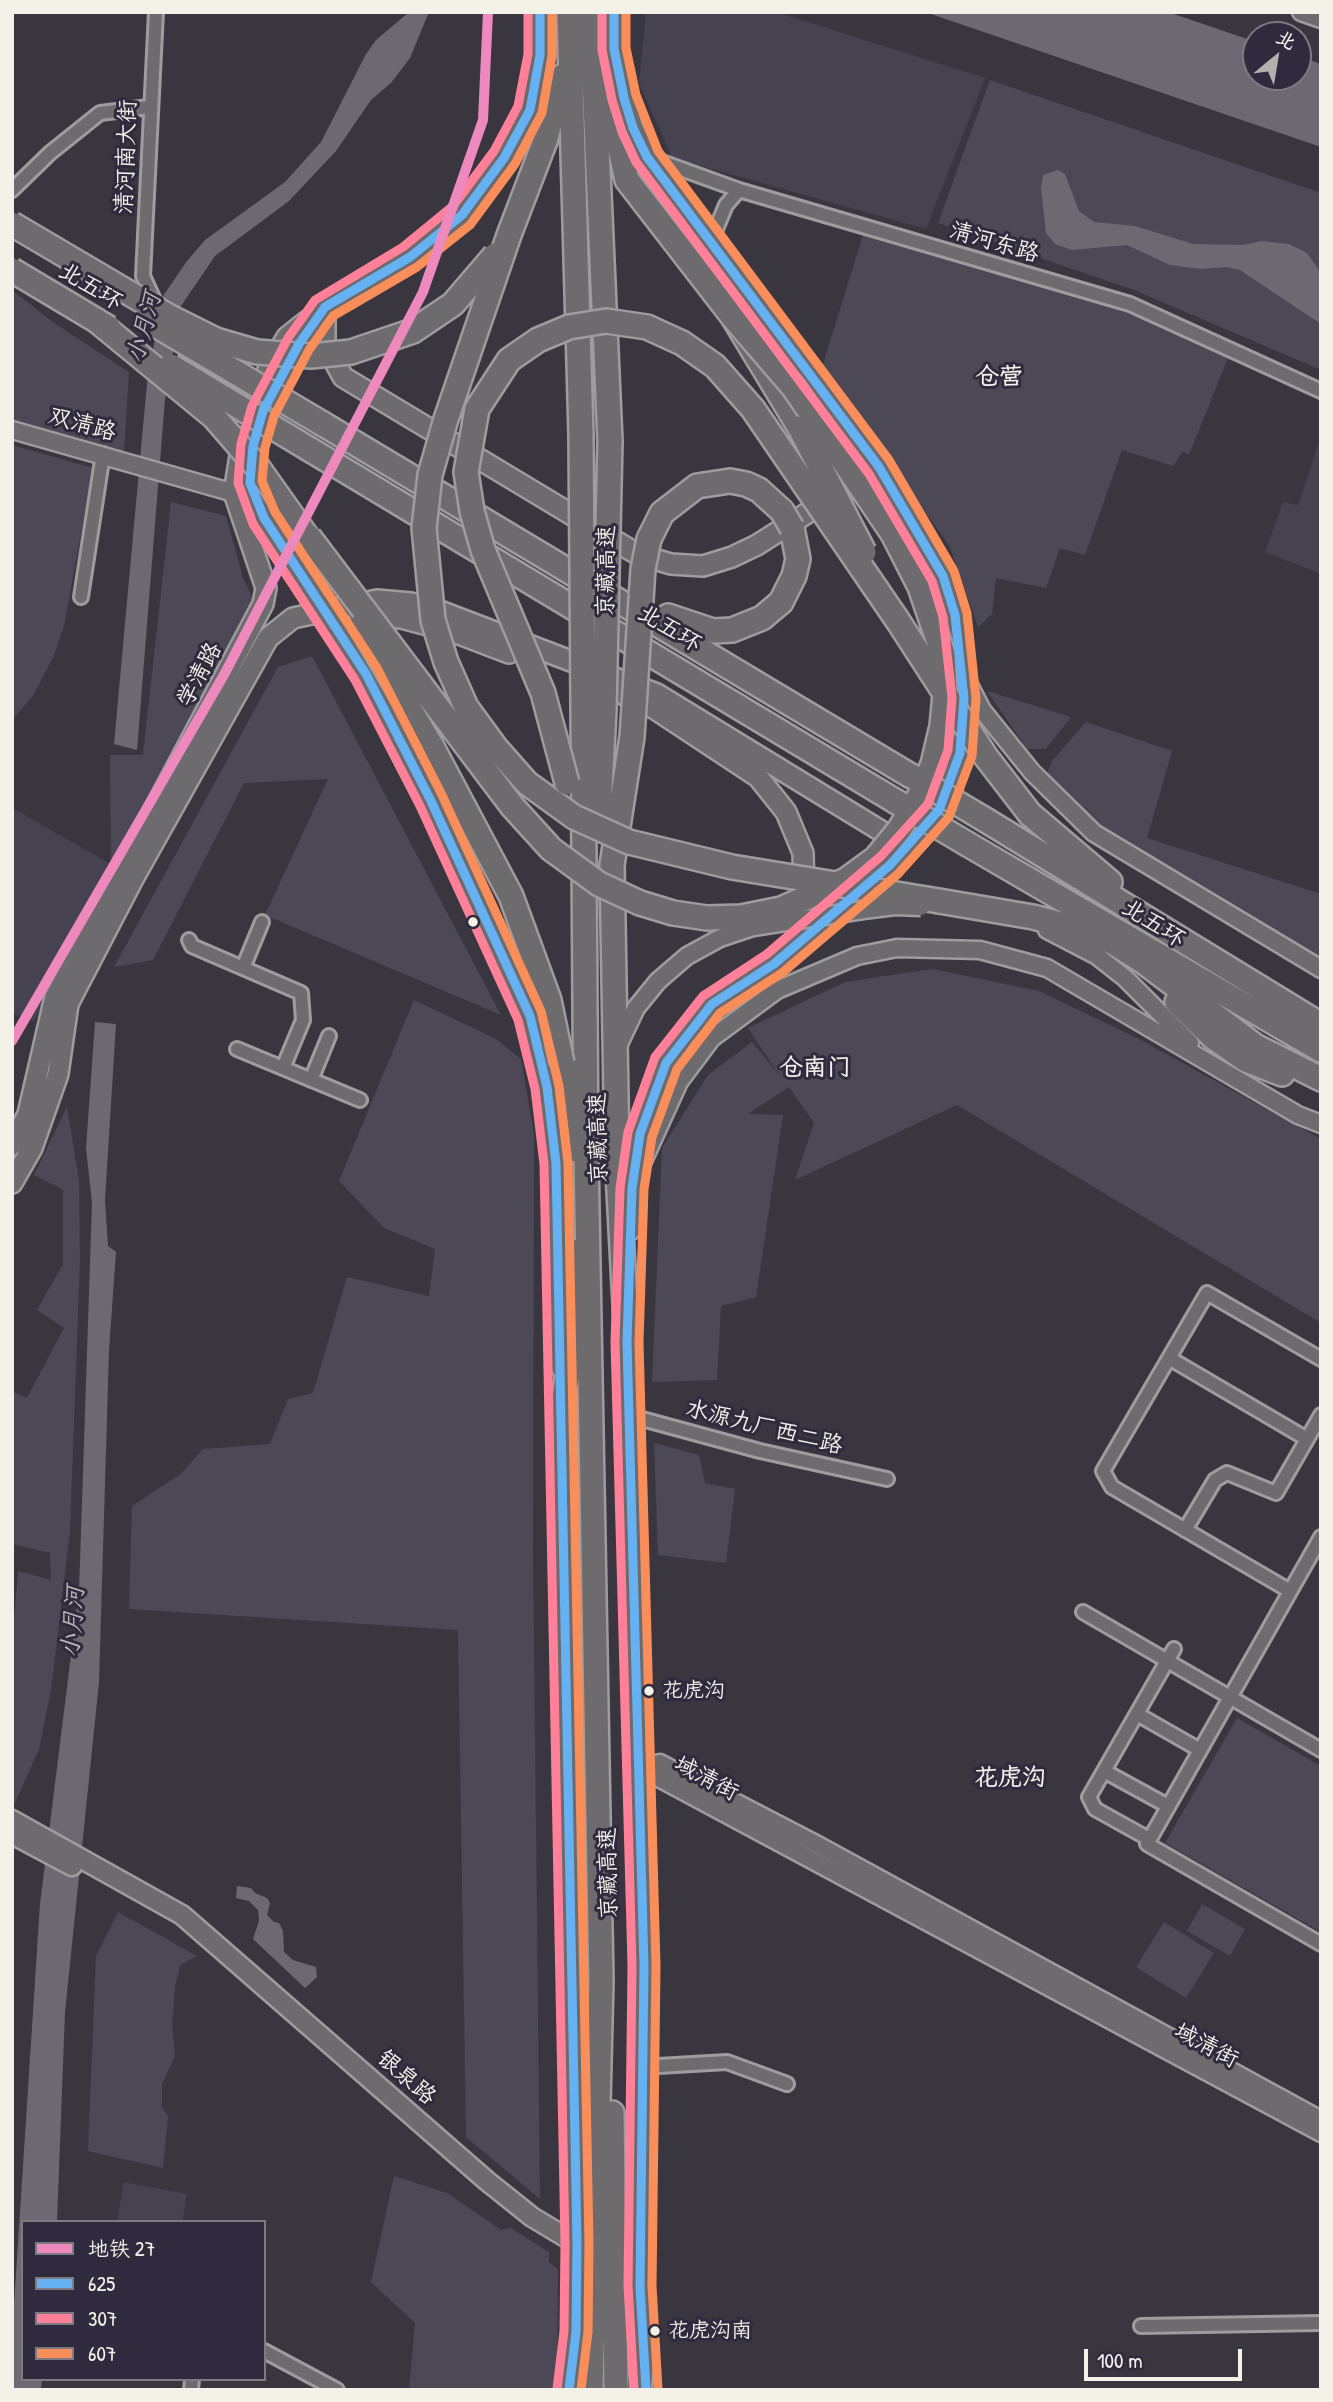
<!DOCTYPE html>
<meta charset="utf-8">
<style>
body{margin:0}
#map{position:relative;width:1333px;height:2402px;overflow:hidden;background:#393640;font-family:"Patrick Hand","LXGW WenKai TC",sans-serif}
canvas{display:block}
.frame{position:absolute;inset:0;border:14px solid #f4f1e8;pointer-events:none}
.legend{position:absolute;left:21px;top:2220px;width:245px;height:161px;box-sizing:border-box;background:#2f2a3d;border:2px solid #7e7a81;margin:0;padding:9px 12px;list-style:none;font-size:21px;color:#f4f1e8}
.legend li{display:flex;align-items:center;gap:14px;height:35px}
.legend b{width:35px;border:2px solid #7e7a81}
.north{position:absolute;left:1242px;top:21px;width:70px;height:70px;box-sizing:border-box;background:#2f2a3d;border:2px solid #7e7a81;border-radius:50%;rotate:30deg;font-size:19px;font-weight:700;line-height:28px;text-align:center;color:#f4f1e8}
.north::after{content:'';display:block;margin:auto;width:24px;height:32px;background:#b3b0ad;clip-path:polygon(50% 0,100% 100%,50% 72%,0 100%)}
.scale{position:absolute;left:1084px;top:2349px;width:158px;height:32px;box-sizing:border-box;border:4px solid #f4f1e8;border-top:0;padding-left:9px;font-size:21px;line-height:24px;white-space:nowrap;color:#f4f1e8;-webkit-text-stroke:5px #2f2a3d;paint-order:stroke}
</style>
<div id="map">
<canvas width="1333" height="2402"></canvas>
<div class="frame"></div>
<ul class="legend">
<li><b style="height:9px;background:#ed89bc"></b>地铁 27</li>
<li><b style="height:9px;background:#66b1f2"></b>625</li>
<li><b style="height:9px;background:#ff8098"></b>307</li>
<li><b style="height:9px;background:#fa8e5a"></b>607</li>
</ul>
<div class="north">北</div>
<div class="scale">100 m</div>
</div>
<script>
const ctx = document.querySelector('canvas').getContext('2d');
ctx.lineJoin = 'round';
function fill(path, color) { ctx.fillStyle = color; ctx.fill(path, 'evenodd'); }
const toPath = rows => new Path2D(rows.map(r => 'M' + r).join(''));
function strokePath(path, color, width, dash) { ctx.strokeStyle = color; ctx.lineWidth = width; ctx.lineCap = dash ? 'butt' : 'round'; ctx.setLineDash(dash || []); ctx.stroke(path); }
function drawText(font, color, halo, rows, align = 'center') {
  ctx.font = font + ' "Patrick Hand","LXGW WenKai TC",sans-serif'; ctx.lineWidth = 6; ctx.setLineDash([]); ctx.textBaseline = 'middle'; ctx.strokeStyle = halo; ctx.fillStyle = color; for (const [text, x, y, turn = 0] of rows) {
    ctx.save(); ctx.translate(x, y); ctx.rotate((+turn || 0) * Math.PI / 180); ctx.textAlign = isNaN(turn) ? turn : align; if (halo) ctx.strokeText(text, 0, 0); ctx.fillText(text, 0, 0); ctx.restore();
  }
}
fill(toPath([
 [646,12,776,12,985,78,926,229,672,158,639,83],
 [1321,436,1321,574,1265,552,1283,502,1298,505],
 [12,808,109,863,34,1022,12,1013],
 [124,2182,187,2194,182,2222,117,2222]
]), '#46424f');
fill(toPath([
 [990,80,1321,193,1321,370,1134,290,938,223],
 [864,232,1121,308,1230,353,1189,455,1183,451,1173,466,1122,450,1085,555,1060,548,1046,588,996,578,992,614,978,627,950,547,822,367],
 [12,290,54,323,129,372,124,453,12,422],
 [12,445,93,468,64,626,54,655,33,696,12,720],
 [171,502,226,516,243,578,253,599,111,875,110,755,143,755],
 [312,656,501,1015,265,915,328,779,244,783,153,960,114,967,278,667],
 [987,691,1071,717,1046,749,1027,749],
 [1086,722,1172,751,1147,838,1321,894,1321,965,1102,828,1047,774,1052,761],
 [932,969,1039,991,1139,1039,1321,1139,1321,1323,957,1105,795,1180,814,1123,789,1087,748,1114,783,1115,756,1297,721,1306,717,1380,652,1382,662,1148,708,1075,752,1042,780,1076,748,1028,845,982],
 [414,1000,496,1039,521,1059,534,1135,533,1553,540,2199,466,2137,458,1630,129,1609,132,1506,181,1474,203,1449,270,1444,288,1399,313,1393,347,1277,429,1296,435,1249,384,1228,339,1181],
 [67,1107,79,1180,80,1257,70,1531,51,1690,39,1749,15,1803,12,1801,12,1643,18,1571,51,1580,50,1553,12,1544,12,1391,27,1398,64,1328,37,1310,63,1264,63,1190,34,1175],
 [654,1443,699,1455,705,1483,735,1489,726,1563,658,1555],
 [1237,1718,1321,1766,1321,1932,1165,1843],
 [1202,1904,1245,1929,1230,1956,1187,1931],
 [118,1912,197,1956,180,1965,175,1987,172,2024,175,2056,162,2084,162,2107,168,2117,163,2168,88,2151,96,1956],
 [1164,1922,1214,1953,1186,1998,1136,1967],
 [394,2176,447,2193,501,2230,510,2228,549,2252,549,2262,558,2269,557,2390,409,2390,415,2323,371,2282]
]), '#4d4856');
fill(toPath([
 [409,12,429,12,410,58,391,83,371,100,336,151,289,201,215,256,181,306,165,399,137,750,114,744,147,383,163,296,187,261,205,240,285,182,321,142,366,54,376,40],
 [925,12,1168,12,1256,42,1256,77,1298,77,1298,56,1321,64,1321,147],
 [1058,170,1065,174,1079,211,1094,222,1135,226,1193,244,1244,245,1262,241,1289,244,1307,253,1321,273,1321,324,1240,270,1227,267,1201,269,1170,265,1127,245,1072,250,1055,244,1046,233,1041,187,1043,175],
 [95,1022,116,1024,105,1200,108,1246,116,1252,109,1350,99,1682,65,2012,57,2222,23,2222,23,2379,42,2379,41,2390,12,2390,12,2335,40,1904,79,1591,92,1203,86,1148],
 [237,1886,251,1888,255,1893,267,1898,270,1903,267,1915,274,1922,279,1923,283,1931,284,1952,293,1960,316,1967,317,1977,305,1988,253,1939,259,1921,258,1910,249,1901,236,1898]
]), '#6d6972');
const minor = toPath([
 [648,157,739,190,1130,304,1321,391],
 [12,190,50,153,100,113,149,107],
 [711,241,726,205,739,190],
 [154,300,143,276,156,12],
 [81,597,103,454],
 [189,940,192,946,301,993,303,1020,283,1068],
 [243,968,262,922],
 [237,1049,360,1100],
 [311,1080,329,1036],
 [1169,1358,1307,1439],
 [631,1416,760,1451,887,1479],
 [1185,1530,1215,1480,1227,1473,1276,1493,1321,1415],
 [1321,1537,1147,1844,1321,1944],
 [1290,1591,1112,1487,1103,1471,1207,1293,1321,1359],
 [1083,1612,1321,1750],
 [1137,1714,1200,1750],
 [1104,1771,1168,1806],
 [1149,1839,1095,1809,1089,1797,1174,1649],
 [641,2067,727,2062,787,2084],
 [1141,2326,1321,2323],
 [264,2351,337,2390],
 [191,2390,192,2379]
]);
const tertiary = toPath([
 [1301,12,1321,19],
 [12,430,234,493],
 [964,675,982,710,1032,772,1094,833,1321,969],
 [1047,930,1097,956,1125,978,1190,1043],
 [618,1046,636,1008,658,981,687,956,720,938],
 [639,1170,679,1082,712,1038,777,990,857,956,897,948,980,950,1047,968,1298,1115,1321,1124],
 [640,1768,1321,2133],
 [640,1768,660,1763,816,1844,1321,2120]
]);
const secondary = toPath([
 [12,1820,182,1915,487,2181,532,2217,577,2244],
 [12,1834,72,1866]
]);
const primary = toPath([
 [540,12,540,55,530,110,504,158,462,215,410,257,325,307,299,344,263,411,253,446,250,483,264,518,366,674,431,801,530,1016,547,1087,556,1163,561,1367],
 [614,12,614,49,624,98,633,128,647,157,879,467,943,576,955,615,964,698,960,753,954,775,939,810,923,831,890,865,774,964,712,1004,685,1035,666,1063,640,1134,632,1188,630,1230],
 [325,307,325,344,343,377,637,554,671,564,703,566,732,557,757,545,867,475],
 [256,399,269,368,287,337,307,321],
 [359,614,401,618,454,632,509,653],
 [626,696,646,703,758,777,786,812,803,853,804,893],
 [12,1145,28,1114,55,997,263,604,266,588,234,493,243,437],
 [12,1183,32,1148,58,1074,68,1004,133,879,268,638,293,618,377,600,411,603,440,611,657,694,904,845],
 [627,1327,644,1966,640,2286,644,2360],
 [562,1397,577,2244,576,2332,569,2390]
]);
const motorway = toPath([
 [569,12,581,434],
 [591,12,610,441],
 [590,36,600,60,627,180,733,317,800,428],
 [545,141,563,76],
 [323,424,911,776],
 [309,449,895,801],
 [649,539,662,513,697,486,730,481,746,484,759,490,782,511],
 [668,616,713,631,732,630,762,618,781,602,794,576,798,559,792,528],
 [583,708,586,1155,601,1981,591,2390],
 [1030,814,1110,882],
 [984,819,1321,1025],
 [598,829,604,710],
 [969,845,1321,1050],
 [939,901,1033,917,1079,929,1114,943,1144,962,1255,1046,1321,1079],
 [1177,1002,1213,1037,1246,1060,1282,1074],
 [562,1063,571,1150],
 [627,1342,617,1154,612,865,632,737],
 [562,1413,572,1342,572,1251],
 [612,2113,616,2390],
 [639,2390,643,2347]
]);
strokePath(minor, '#9e9c9f', 18);
strokePath(tertiary, '#9e9c9f', 21);
strokePath(secondary, '#9e9c9f', 23);
strokePath(primary, '#9e9c9f', 24);
strokePath(motorway, '#9e9c9f', 28);
strokePath(minor, '#6d6b6d', 12);
strokePath(tertiary, '#6d6b6d', 16);
strokePath(secondary, '#6d6b6d', 18);
strokePath(primary, '#6d6b6d', 19);
strokePath(motorway, '#6d6b6d', 23);
const tertiaryBridge = toPath([
 [720,938,753,927,863,910,895,906,921,907]
]);
const motorwayBridge = toPath([
 [545,141,509,235,446,419,430,475,424,528,433,620,446,662,466,707,496,748,527,783,574,817,629,842,732,867,939,901],
 [12,224,168,316,216,340,257,352,311,356,351,352,413,331,453,304,495,255],
 [12,270,109,328],
 [96,320,214,417,259,469,315,548],
 [154,324,323,424],
 [171,366,309,449],
 [800,428,864,552],
 [581,434,583,708],
 [782,511,792,528],
 [309,537,512,806,551,849,599,884,640,903,673,913,707,918,741,917,781,909,846,880,876,858,899,830,919,797,933,764,942,726,945,694,943,654,920,587,893,534,794,388,733,317],
 [361,626,431,745,511,896,549,1000,562,1063],
 [604,710,610,441],
 [632,737,643,569,649,539],
 [912,776,984,819],
 [567,783,543,693,483,550,472,511,466,472,477,409,509,360,538,340,569,327,606,321,647,327,682,343,715,366,753,409,898,621,986,757,1030,814],
 [895,801,969,845]
]);
strokePath(tertiaryBridge, '#9e9c9f', 21, []);
strokePath(motorwayBridge, '#9e9c9f', 28, []);
strokePath(tertiaryBridge, '#6d6b6d', 16);
strokePath(motorwayBridge, '#6d6b6d', 23);
strokePath(toPath([
 [540,12,540,55,530,110,504,158,462,215,410,257,325,307,299,344,263,411,253,446,250,483,264,518,366,674,431,801,530,1016,547,1087,556,1163,577,2244,576,2332,569,2390],
 [614,12,614,49,624,98,633,128,647,157,879,467,943,576,955,615,964,698,960,753,939,810,890,865,774,964,712,1004,666,1063,640,1134,632,1188,627,1342,644,1966,640,2286,646,2390]
]), '#66b1f2', 9);
strokePath(toPath([
 [528,12,528,54,518,106,494,151,453,206,403,247,315,300,288,338,252,406,241,444,238,483,253,524,355,680,420,806,518,1020,535,1089,544,1164,565,2244,564,2331,557,2389],
 [602,12,602,50,612,100,622,132,636,162,869,474,932,581,943,617,952,698,948,750,928,804,881,856,767,954,703,996,655,1057,628,1132,620,1188,615,1342,632,1966,628,2286,634,2390]
]), '#ff8098', 9);
strokePath(toPath([
 [552,12,552,56,542,113,515,164,470,225,417,267,333,316,309,350,274,416,265,448,262,481,275,512,377,668,442,795,541,1011,559,1086,568,1163,589,2244,588,2332,581,2390],
 [626,12,626,48,636,95,658,151,889,460,954,571,967,613,976,698,972,756,949,817,898,874,782,973,720,1013,677,1069,652,1137,644,1189,639,1342,656,1966,652,2286,658,2389]
]), '#fa8e5a', 9);
strokePath(toPath([
 [12,1041,225,673,423,292,483,120,488,12]
]), '#ed89bc', 10);
for (const [x, y, r, color] of [
 [473,922,6,"#f4f1e8"],
 [649,1691,6,"#f4f1e8"],
 [655,2331,6,"#f4f1e8"]
]) { const dot = new Path2D(); dot.arc(x, y, r, 0, 2 * Math.PI); ctx.fillStyle = color; ctx.fill(dot); strokePath(dot, '#2f2a3d', 2.5); }
drawText('21px', '#f4f1e8', '#2f2a3d', [
 ["花虎沟",662,1691],
 ["花虎沟南",668,2331]
], 'left');
drawText('23px', '#f4f1e8', '#2f2a3d', [
 ["清河南大街",127,157,-88],
 ["清河东路",994,243,16],
 ["北五环",90,287,31],
 ["双清路",82,425,15],
 ["京藏高速",607,571,-89],
 ["北五环",669,629,31],
 ["学清路",200,675,-62],
 ["北五环",1153,924,32],
 ["京藏高速",599,1138,-91],
 ["水源九厂西二路",764,1428,14],
 ["域清街",706,1779,28],
 ["京藏高速",609,1873,-91],
 ["域清街",1206,2046,28],
 ["银泉路",406,2078,41]
]);
drawText('italic 24px', '#bab6b5', '#2f2a3d', [
 ["小月河",145,328,-75],
 ["小月河",74,1622,-86]
]);
drawText('bold 24px', '#f4f1e8', '#2f2a3d', [
 ["仓营",999,378],
 ["仓南门",815,1069],
 ["花虎沟",1010,1779]
]);
</script>
